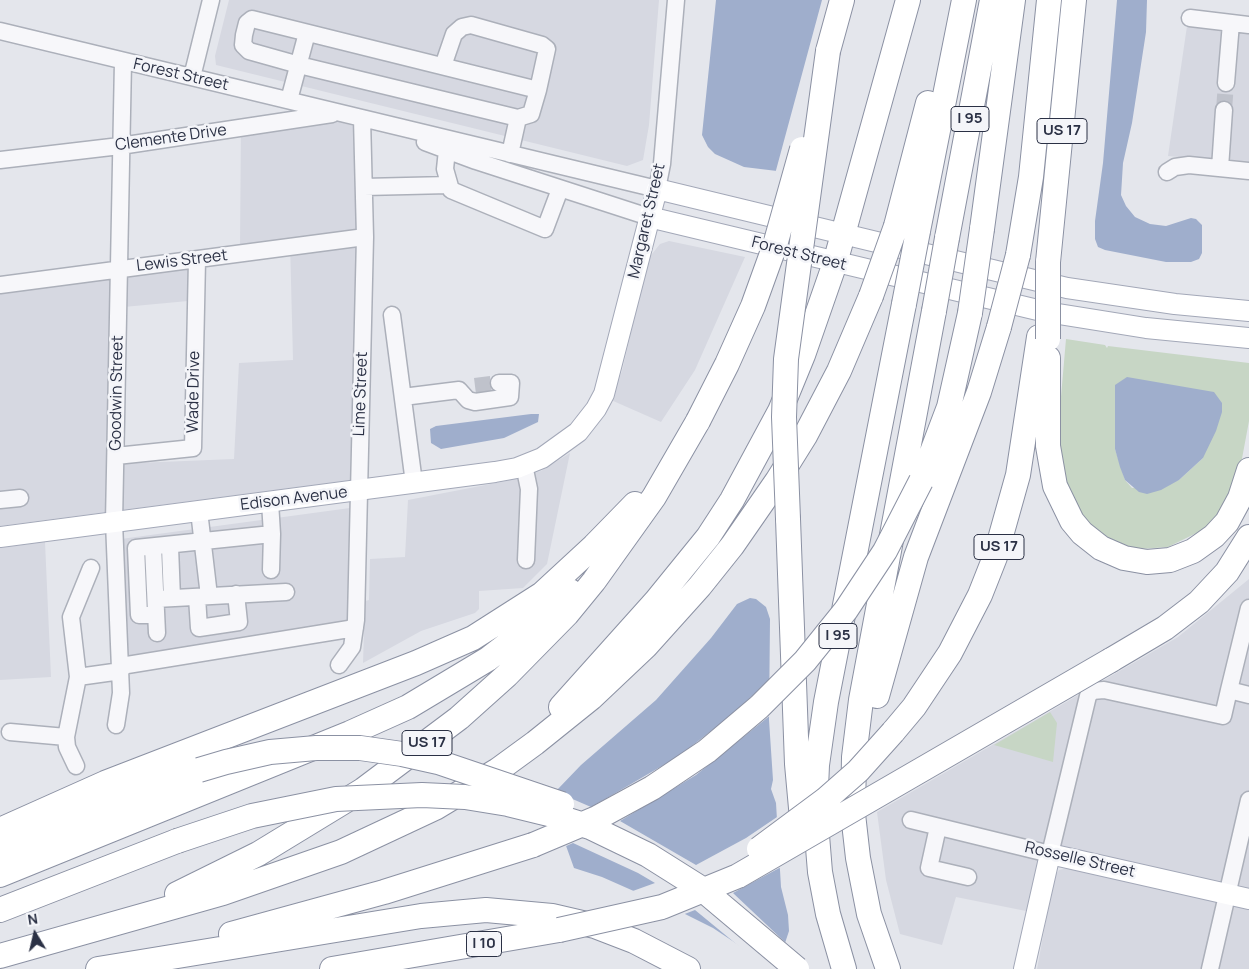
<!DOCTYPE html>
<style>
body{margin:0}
#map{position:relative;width:1249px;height:969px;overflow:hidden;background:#e4e6ec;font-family:Manrope,sans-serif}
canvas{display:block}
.north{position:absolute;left:10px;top:909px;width:50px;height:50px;-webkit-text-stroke:4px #f4f5f9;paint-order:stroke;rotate:351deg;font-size:14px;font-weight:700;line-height:20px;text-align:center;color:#2b3145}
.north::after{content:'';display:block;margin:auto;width:18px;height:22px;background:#2b3145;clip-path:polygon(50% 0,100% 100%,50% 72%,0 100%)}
</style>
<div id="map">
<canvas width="1249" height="969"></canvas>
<div class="north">N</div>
</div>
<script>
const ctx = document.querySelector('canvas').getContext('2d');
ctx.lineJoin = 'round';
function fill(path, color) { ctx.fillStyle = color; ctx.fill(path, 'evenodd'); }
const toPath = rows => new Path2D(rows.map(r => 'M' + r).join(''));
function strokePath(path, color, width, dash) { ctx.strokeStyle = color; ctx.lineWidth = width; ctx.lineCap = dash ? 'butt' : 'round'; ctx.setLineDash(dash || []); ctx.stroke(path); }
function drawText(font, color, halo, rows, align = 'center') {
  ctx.font = font + ' Manrope,sans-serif'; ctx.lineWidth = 5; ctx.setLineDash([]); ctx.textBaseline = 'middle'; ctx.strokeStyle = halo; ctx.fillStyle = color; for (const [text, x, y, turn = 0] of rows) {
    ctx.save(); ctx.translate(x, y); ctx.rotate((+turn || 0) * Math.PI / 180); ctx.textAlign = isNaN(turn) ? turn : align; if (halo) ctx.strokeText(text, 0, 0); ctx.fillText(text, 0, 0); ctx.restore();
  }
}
fill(toPath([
 [229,0,659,0,649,125,643,160,627,166,216,65,215,56],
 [1187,26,1249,33,1249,164,1168,156],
 [304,112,358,127,359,232,353,480,0,526,0,292,188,266,188,301,113,308,111,464,234,459,239,363,293,360,290,241,240,247,241,123],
 [669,241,745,257,695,370,661,422,611,400,622,371,648,259,660,244],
 [570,453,547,564,523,588,479,591,479,609,475,613,421,631,363,663,365,601,369,600,370,559,405,557,408,500,506,481,541,471],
 [350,508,350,625,127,659,121,539],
 [45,542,51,677,0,680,0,548],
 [1249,579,1249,890,1046,843,1031,912,956,897,942,945,900,934,886,880,877,812,1178,637],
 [1073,867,1249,907,1249,969,1037,969,1054,877,1059,870]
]), '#d6d8e1');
fill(toPath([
 [1066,339,1105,345,1107,348,1108,346,1249,363,1249,421,1241,464,1217,523,1168,547,1140,549,1116,543,1098,532,1079,514,1065,486,1058,431],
 [1115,385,1203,458,1179,480,1132,488,1125,480,1115,449],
 [1050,712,1057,723,1053,762,994,745]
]), '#c7d6c5');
fill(toPath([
 [716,0,843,0,777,171,744,167,715,154,708,147,702,135],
 [1117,0,1147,0,1146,32,1132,123,1123,163,1121,195,1126,206,1135,217,1150,224,1166,226,1191,218,1196,219,1202,225,1202,253,1199,259,1191,262,1166,262,1105,250,1098,247,1095,239,1095,221,1103,163],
 [1127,377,1214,392,1222,403,1222,412,1216,431,1203,458,1179,480,1161,490,1147,494,1139,492,1125,480,1120,467,1115,449,1115,385],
 [531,414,539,414,538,422,504,438,441,449,431,443,430,429,436,426],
 [750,598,756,599,766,607,770,619,769,720,773,780,771,789,776,803,781,887,788,915,789,931,785,943,743,948,713,928,679,911,602,877,574,868,565,843,557,790,581,765,656,700,711,638,737,604]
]), '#9faecc');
fill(toPath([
 [822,0,846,0,808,150,790,170,775,174],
 [772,677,772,714,696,775,620,821,696,865,746,838,780,815,783,866,733,893,787,944,782,950,767,955,758,956,746,952,695,910,682,915,630,892,655,883,638,873,573,843,564,847,554,791,591,807,607,798,679,756,734,713]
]), '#e4e6ec');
strokePath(toPath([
 [1224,110,1226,83],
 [475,386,499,383]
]), '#bfc2cb', 16, [16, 8]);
const minor = toPath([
 [1190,18,1249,25],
 [0,31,657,189,662,164,676,0],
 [443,66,454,34,462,27,471,25,542,45,547,49,538,90,531,114,518,118,299,65,249,51,243,45,244,35,247,23,252,19,538,90],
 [192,77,211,0],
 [1226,83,1231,23],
 [289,100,307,33],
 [425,142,476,161,649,217],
 [447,150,445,169,451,190,545,229,560,189],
 [510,154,518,118],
 [0,160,120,146,332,114],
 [1220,168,1224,110],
 [1167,172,1175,167,1189,165,1249,171],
 [364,187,449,185],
 [0,285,365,237],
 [392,315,414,483],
 [403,397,459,390,468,400,475,402,510,397,511,383,499,383],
 [116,456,193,448,197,260],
 [524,465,529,489,526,560],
 [0,500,20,498],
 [199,511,209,596],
 [153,547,157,633],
 [170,547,172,598],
 [271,570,272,534],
 [197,597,199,628,239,622,236,594],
 [156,599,286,592],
 [156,615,139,615,136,548,272,534,270,502],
 [339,665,352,647,356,620,365,237,362,118],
 [121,666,355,628],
 [78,677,121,671],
 [1229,690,1249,608],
 [116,725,121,693,114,522,123,61],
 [10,732,66,737],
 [76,766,67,747,66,737,78,677,71,617,91,568],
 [911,820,1050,854,1088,696,1092,691,1104,690,1223,716,1229,690,1249,695],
 [938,827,929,868,968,877],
 [1210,969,1249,800]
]);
const major = toPath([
 [649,217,1046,312,1146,328,1249,338],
 [0,537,495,472,517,468,542,458,578,432,596,409,604,394,657,189,1067,288,1175,304,1249,311],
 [1024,969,1050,854,1249,899]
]);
const highway = toPath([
 [828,51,842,0],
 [896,226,928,103],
 [982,229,1013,0],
 [918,231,964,0],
 [947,238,992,0],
 [1018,255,1031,177,1049,0],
 [1048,262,1074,0],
 [1048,358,1048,446,1055,486,1072,521,1082,533,1101,548,1124,558,1147,562,1170,560,1193,551,1214,536,1227,522,1240,498,1249,470],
 [921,481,949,407,970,313],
 [788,519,797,764,802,819],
 [1111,660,1165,628,1199,602,1227,572,1249,537],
 [877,696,916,557,979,392,999,327],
 [561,707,656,601,708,537,732,500,780,411,803,355,835,263,908,0],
 [893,732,914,707,950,653,980,595,995,557,1018,475,1039,337],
 [0,830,105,783,416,663,473,638,542,594,594,546,635,504],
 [0,852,199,770],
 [0,875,350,733,408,707,488,659,522,633,570,591],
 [177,894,258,854,363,790,459,718,507,675,567,614,594,581,654,497,698,421],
 [0,910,177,841],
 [231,934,384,892,533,845],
 [0,956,223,893,341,852,435,808,498,770,535,743,591,698,646,646,700,586,732,546,777,481,805,436,839,371,871,296],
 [98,969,421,916,486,910,552,916,595,926,634,941,688,969],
 [332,969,559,930],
 [844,969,828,914,820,872,815,811,817,765,826,702,904,304],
 [888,969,869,914,858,858,853,814,854,757,861,700,934,311]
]);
strokePath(minor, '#acb0ba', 19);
strokePath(major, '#a3a8b8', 22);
strokePath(highway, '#8b91a3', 26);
strokePath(minor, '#f7f7fa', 16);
strokePath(major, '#fff', 20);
strokePath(highway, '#fff', 24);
const highwayBridge = toPath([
 [871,296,896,226],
 [904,304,918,231],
 [934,311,947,238],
 [970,313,982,229],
 [999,327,1018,255],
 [1048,339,1048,262],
 [698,421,727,364,753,306,775,245,802,149],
 [788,519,784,417,786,359,828,51],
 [199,770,226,762,270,752,316,748,360,748,402,754,438,762,562,804],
 [177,841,252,816,336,799,422,795,465,797,508,804,549,814,590,827,648,855,702,889,797,969],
 [533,845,597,818,652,788,707,751,759,707,805,661,846,610,885,551,921,481],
 [759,849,825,800,858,771,893,732],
 [559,930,662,907,738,876,1111,660]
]);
strokePath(highwayBridge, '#8b91a3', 26, []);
strokePath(highwayBridge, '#fff', 24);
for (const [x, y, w] of [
 [970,119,38],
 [1062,131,50],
 [999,547,50],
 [838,636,38],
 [427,743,50],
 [484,944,35]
]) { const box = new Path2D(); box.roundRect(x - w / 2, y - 12.5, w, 25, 4); ctx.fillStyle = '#f4f5f9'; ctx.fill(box); strokePath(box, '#2b3145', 1); }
drawText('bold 15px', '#2b3145', null, [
 ["I 95",970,119],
 ["US 17",1062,131],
 ["US 17",999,547],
 ["I 95",838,636],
 ["US 17",427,743],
 ["I 10",484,944]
]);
drawText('16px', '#2b3145', '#f4f5f9', [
 ["Forest Street",181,75,13],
 ["Clemente Drive",171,138,-8],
 ["Margaret Street",647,221,-77],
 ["Forest Street",799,254,14],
 ["Lewis Street",182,261,-7],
 ["Wade Drive",194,392,-89],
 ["Goodwin Street",117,393,-89],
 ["Lime Street",361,394,-88],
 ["Edison Avenue",294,499,-7],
 ["Rosselle Street",1080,860,13]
]);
</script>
